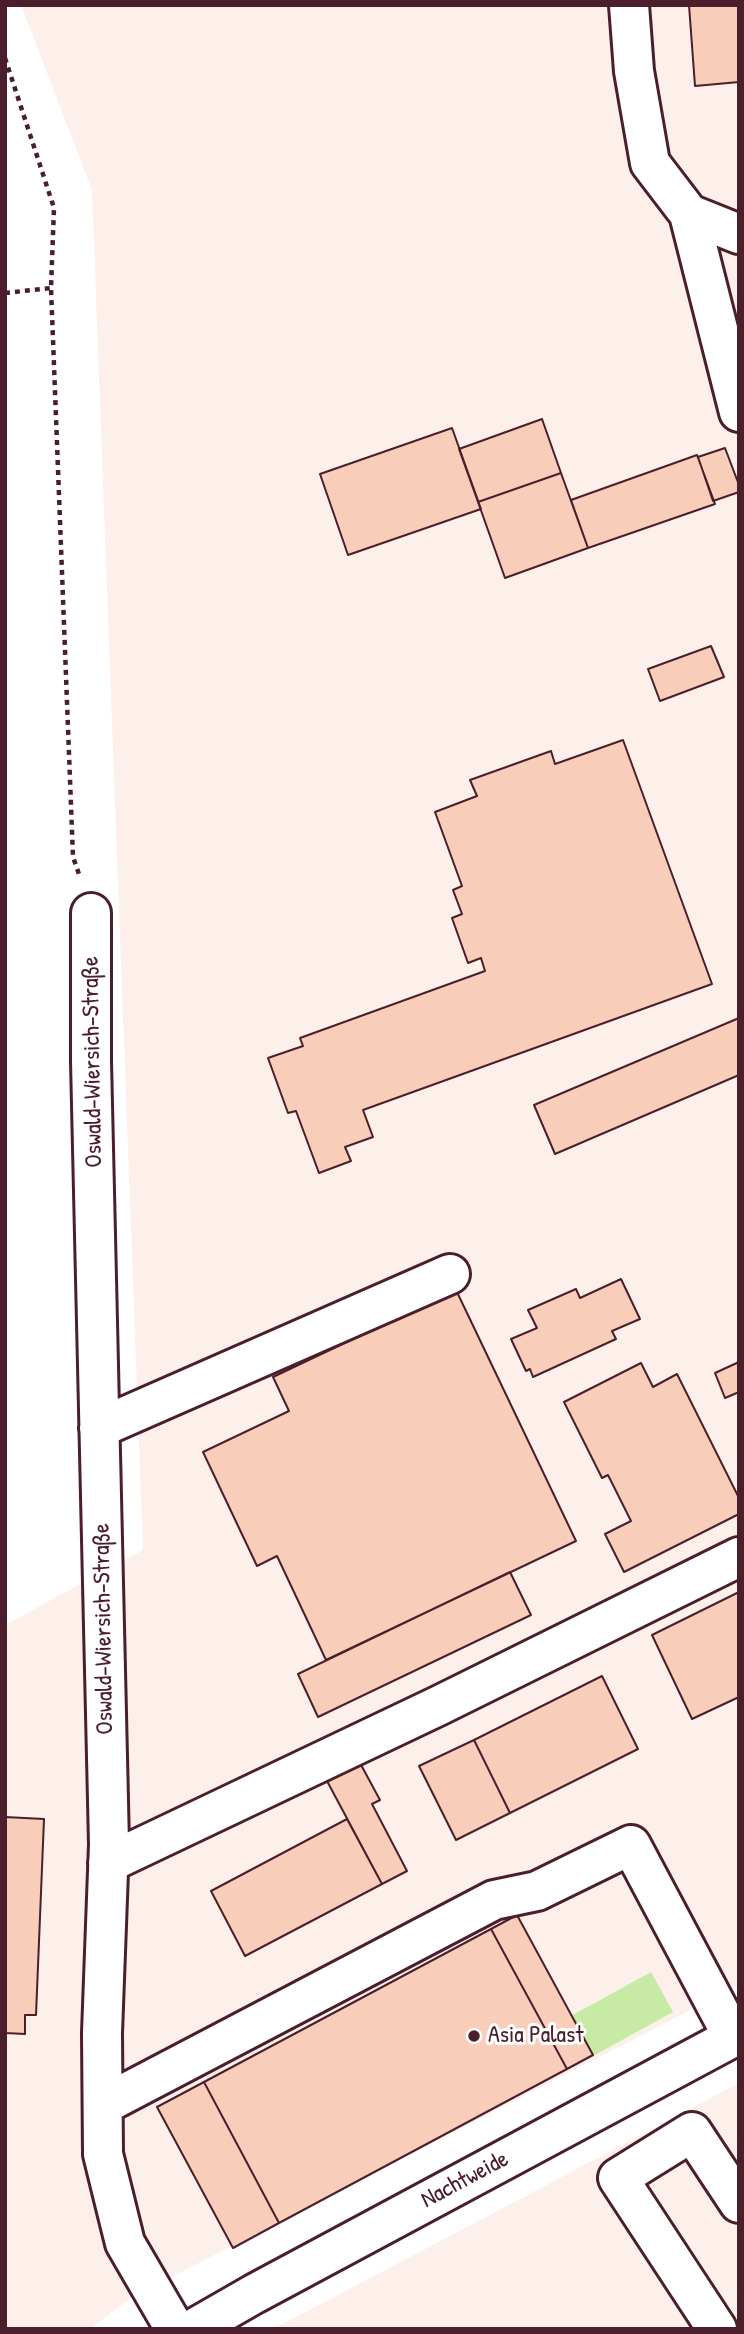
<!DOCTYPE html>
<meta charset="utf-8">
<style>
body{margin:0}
#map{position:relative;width:744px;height:2334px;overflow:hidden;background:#fff;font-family:"Patrick Hand",sans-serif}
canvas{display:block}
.frame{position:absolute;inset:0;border:7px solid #4a1f2b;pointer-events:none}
</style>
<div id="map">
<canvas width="744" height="2334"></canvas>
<div class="frame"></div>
</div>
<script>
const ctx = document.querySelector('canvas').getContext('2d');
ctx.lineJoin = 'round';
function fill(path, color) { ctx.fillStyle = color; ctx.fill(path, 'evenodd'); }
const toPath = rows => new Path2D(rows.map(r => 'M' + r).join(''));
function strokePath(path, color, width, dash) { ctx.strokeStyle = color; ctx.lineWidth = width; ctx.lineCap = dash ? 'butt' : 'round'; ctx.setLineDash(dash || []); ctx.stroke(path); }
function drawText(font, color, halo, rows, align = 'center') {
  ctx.font = font + ' "Patrick Hand",sans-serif'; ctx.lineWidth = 6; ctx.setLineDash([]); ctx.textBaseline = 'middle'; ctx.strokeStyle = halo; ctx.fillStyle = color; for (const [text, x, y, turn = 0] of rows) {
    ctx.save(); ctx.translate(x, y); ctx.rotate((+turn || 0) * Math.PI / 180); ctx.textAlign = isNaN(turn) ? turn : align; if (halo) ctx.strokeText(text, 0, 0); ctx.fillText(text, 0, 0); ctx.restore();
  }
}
fill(toPath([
 [21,5,739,5,739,1985,131,2298,90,2329,5,2329,5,1625,143,1550,92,190],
 [739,2083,739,2329,273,2329,486,2217]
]), '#fdf0ea');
fill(toPath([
 [651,1972,673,2012,593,2056,571,2016]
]), '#c7eba4');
const building = toPath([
 [689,5,739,5,739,82,695,86,689,5],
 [542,419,561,473,478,502,459,449,542,419],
 [452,428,481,509,348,555,320,474,452,428],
 [725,448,739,485,739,492,713,501,698,457,725,448],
 [697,455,715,504,588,548,571,500,697,455],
 [561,473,588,548,505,578,478,502,561,473],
 [711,646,724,677,660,701,648,669,711,646],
 [623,740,712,984,363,1110,373,1137,345,1147,351,1161,319,1173,296,1111,288,1113,268,1058,303,1046,300,1038,485,971,481,958,468,963,452,918,462,914,453,890,462,886,435,812,477,796,470,780,551,751,555,764,623,740],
 [739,1018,739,1075,555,1154,534,1105,739,1018],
 [621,1279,640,1319,612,1331,616,1339,533,1377,530,1369,526,1371,511,1339,537,1328,528,1310,576,1289,580,1298,621,1279],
 [456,1290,576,1541,326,1660,277,1556,257,1566,203,1452,289,1411,273,1377,456,1290],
 [739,1362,739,1392,725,1398,715,1373,739,1362],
 [641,1363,653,1387,677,1374,739,1498,739,1514,624,1572,605,1534,631,1521,608,1475,602,1478,564,1402,641,1363],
 [510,1572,531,1615,318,1717,298,1674,510,1572],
 [739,1592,739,1697,692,1719,652,1635,739,1592],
 [602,1676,638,1749,510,1813,474,1740,602,1676],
 [474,1740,510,1813,456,1840,419,1766,474,1740],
 [360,1763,380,1800,372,1804,407,1871,382,1884,327,1781,360,1763],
 [5,1817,44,1819,36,2015,25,2015,25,2034,5,2033,5,1817],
 [347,1819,382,1884,245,1956,211,1891,347,1819],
 [517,1915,593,2055,567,2069,491,1929,517,1915],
 [491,1929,567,2069,279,2223,204,2082,491,1929],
 [204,2082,279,2223,233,2248,157,2107,204,2082]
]);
fill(building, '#f8cdba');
strokePath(building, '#4a1f2b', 2);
const minor = toPath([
 [629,5,634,71,650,163,689,214,739,234],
 [689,214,739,412],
 [91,913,91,1061,109,1844,102,2033,103,2154,125,2243,175,2329],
 [99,1428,450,1274],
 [108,1863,438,1706,739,1557],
 [103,2105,494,1900,537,1891,631,1845,733,2037],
 [193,2329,254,2294,739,2034],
 [717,2329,618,2178,692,2132,739,2203]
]);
strokePath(minor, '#4a1f2b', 44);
strokePath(toPath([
 [5,58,54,208,51,288,73,857,80,877],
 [5,293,51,288]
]), '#4a1f2b', 4.5, [5, 5]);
strokePath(minor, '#fff', 38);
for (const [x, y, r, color] of [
 [474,2036,7,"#4a1f2b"]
]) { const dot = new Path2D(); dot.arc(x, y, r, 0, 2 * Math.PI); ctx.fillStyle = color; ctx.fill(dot); strokePath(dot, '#fff', 2.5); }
drawText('24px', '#4a1f2b', '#fff', [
 ["Oswald-Wiersich-Straße",93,1062,-91],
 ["Oswald-Wiersich-Straße",104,1629,-91],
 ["Nachtweide",465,2180,-28]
]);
drawText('24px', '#4a1f2b', '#fff', [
 ["Asia Palast",488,2036]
], 'left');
</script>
